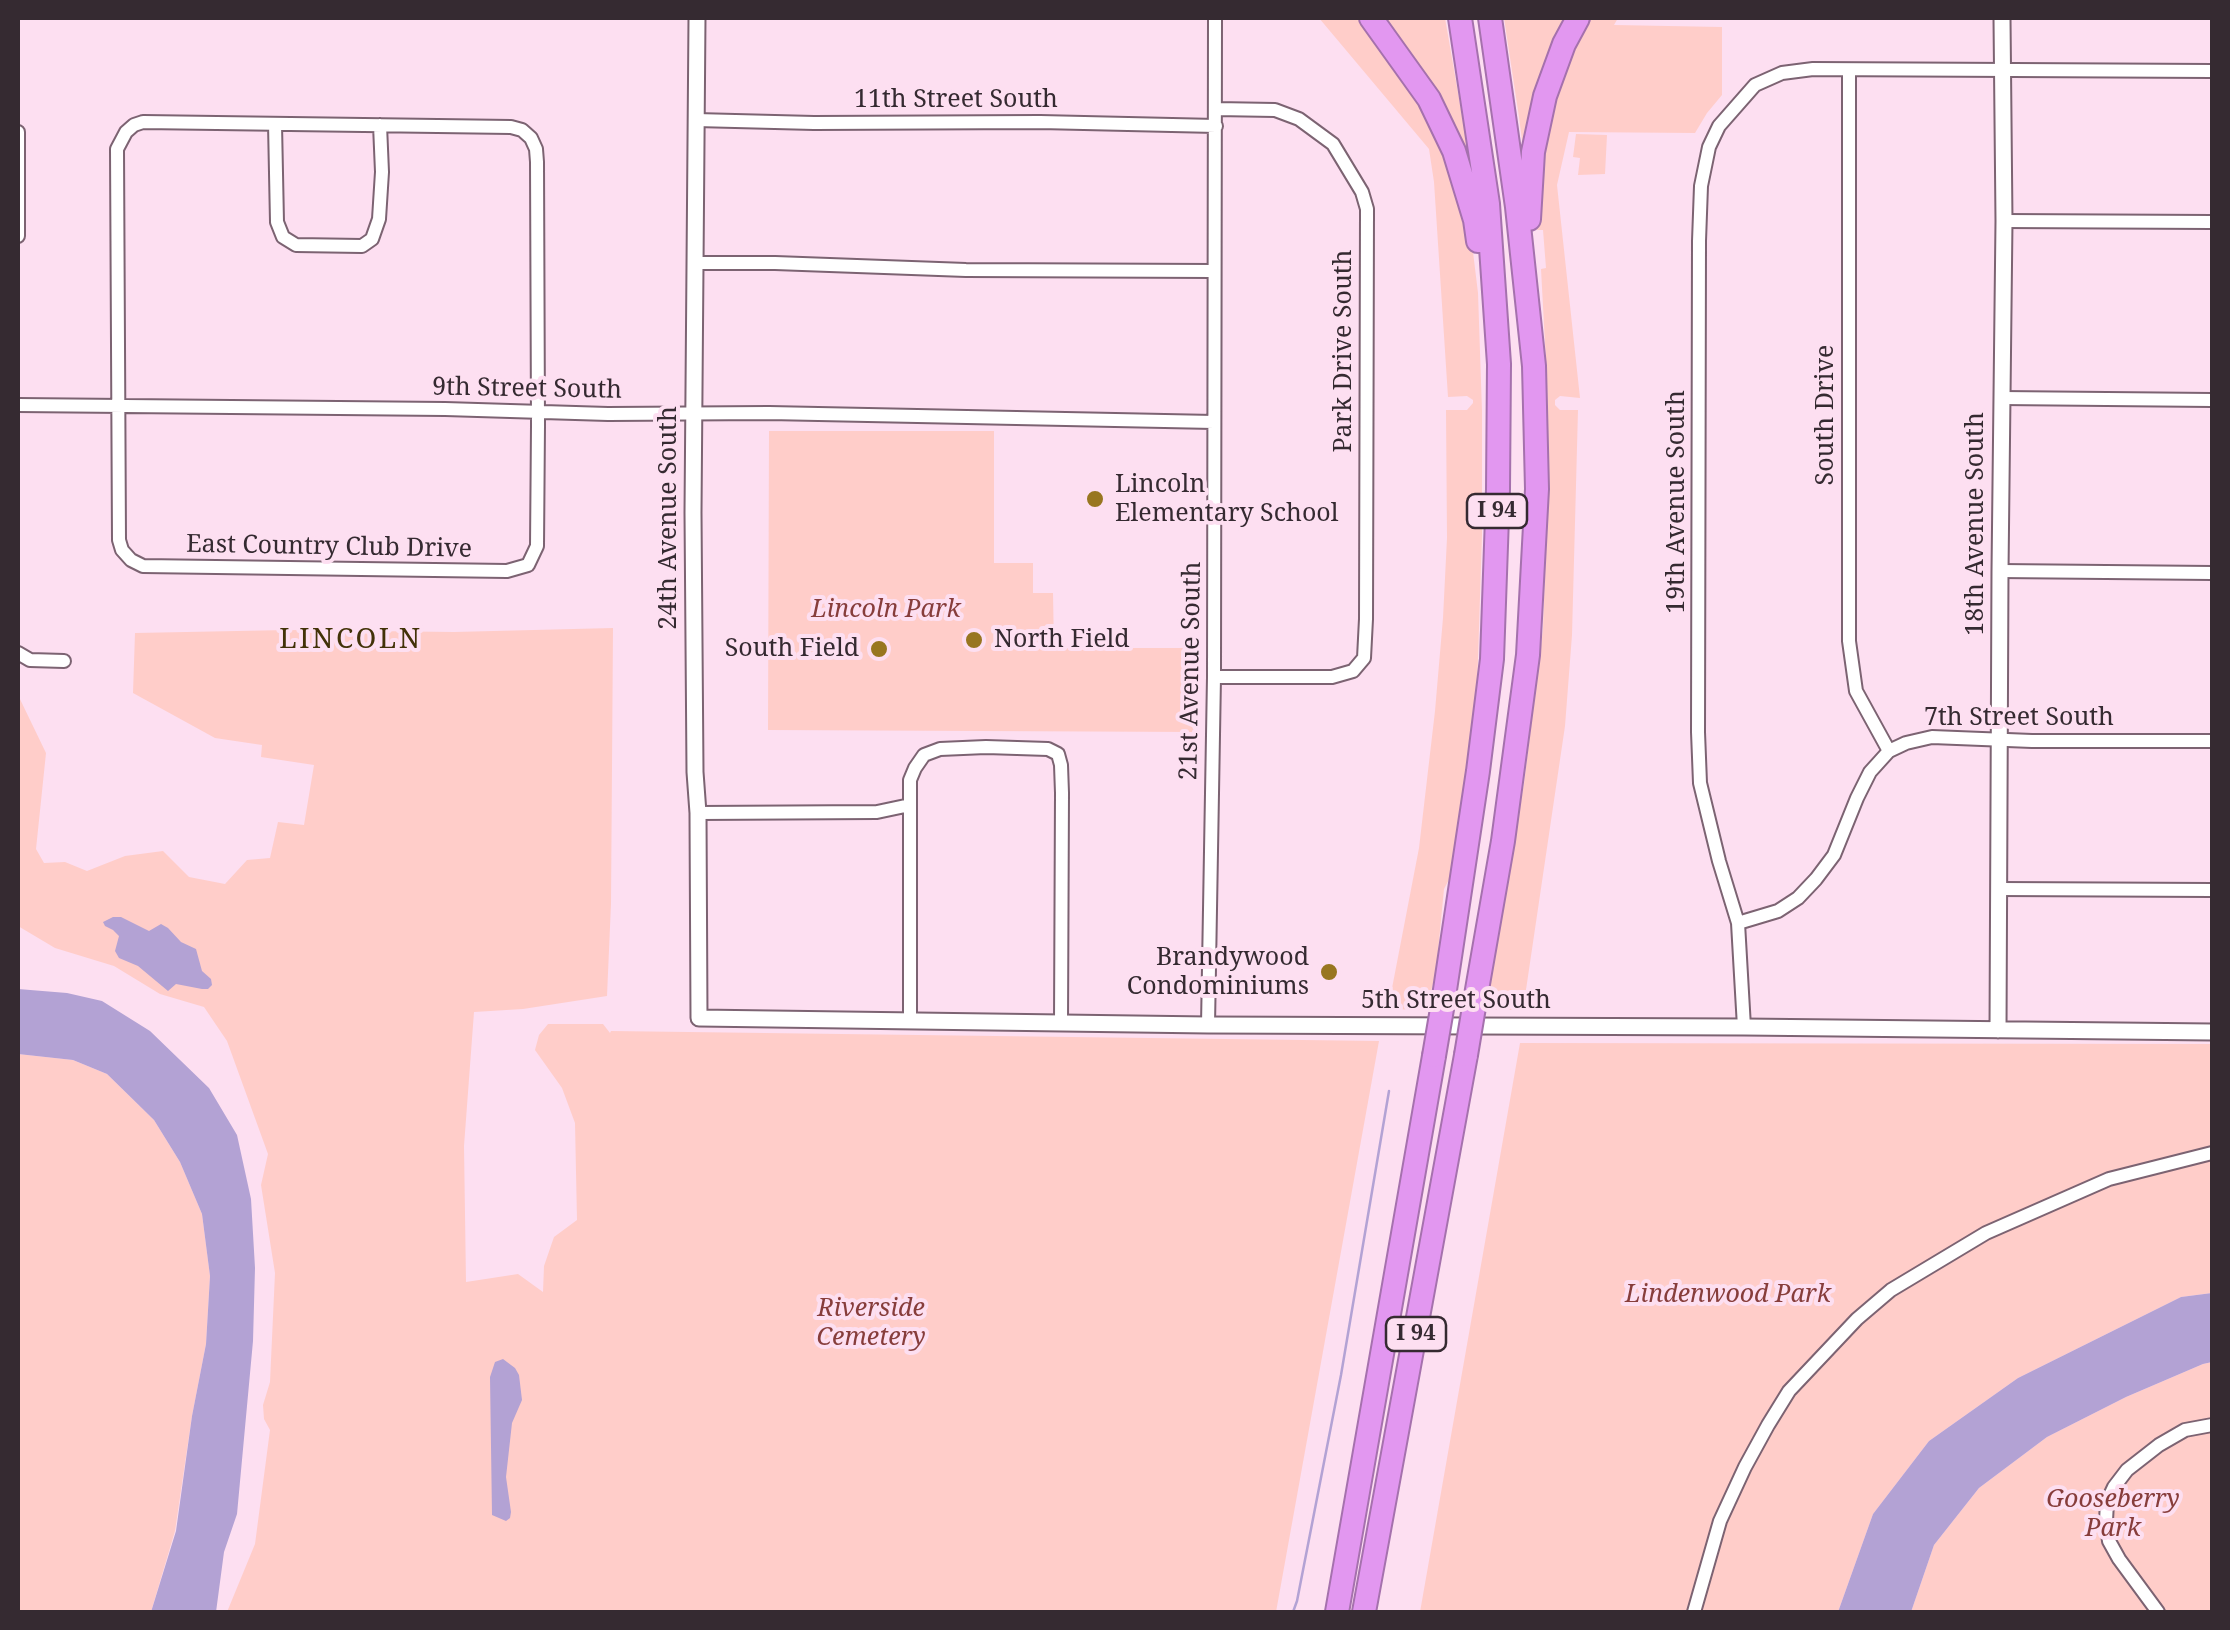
<!DOCTYPE html>
<style>
body{margin:0}
#map{position:relative;width:2230px;height:1630px;overflow:hidden;background:#fddff1;font-family:"Noto Serif",serif}
canvas{display:block}
.frame{position:absolute;inset:0;border:20px solid #352a31;pointer-events:none}
</style>
<div id="map">
<canvas width="2230" height="1630"></canvas>
<div class="frame"></div>
</div>
<script>
const ctx = document.querySelector('canvas').getContext('2d');
ctx.lineJoin = 'round';
function fill(path, color) { ctx.fillStyle = color; ctx.fill(path, 'evenodd'); }
const toPath = rows => new Path2D(rows.map(r => 'M' + r).join(''));
function strokePath(path, color, width, dash) { ctx.strokeStyle = color; ctx.lineWidth = width; ctx.lineCap = dash ? 'butt' : 'round'; ctx.setLineDash(dash || []); ctx.stroke(path); }
function drawText(font, color, halo, rows, align = 'center') {
  ctx.font = font + ' "Noto Serif",serif'; ctx.lineWidth = 8; ctx.setLineDash([]); ctx.textBaseline = 'middle'; ctx.strokeStyle = halo; ctx.fillStyle = color; for (const [text, x, y, turn = 0] of rows) {
    ctx.save(); ctx.translate(x, y); ctx.rotate((+turn || 0) * Math.PI / 180); ctx.textAlign = isNaN(turn) ? turn : align; if (halo) ctx.strokeText(text, 0, 0); ctx.fillText(text, 0, 0); ctx.restore();
  }
}
fill(toPath([
 [1319,18,1364,18,1426,103,1469,219,1478,293,1482,411,1482,535,1477,689,1454,870,1444,889,1436,972,1426,1010,1388,1009,1419,848,1435,711,1443,618,1447,538,1446,410,1467,410,1473,403,1473,400,1467,396,1448,397,1434,182,1429,149],
 [1380,18,1445,18,1468,150,1462,150],
 [1504,18,1570,18,1524,156,1519,117],
 [1589,18,1618,18,1614,25,1722,27,1722,95,1707,113,1695,133,1569,132,1557,185,1580,398,1560,396,1555,400,1555,405,1560,410,1578,410,1572,635,1565,726,1523,1010,1486,1010,1524,783,1543,629,1548,476,1547,380,1541,269,1546,268,1543,230,1537,230,1536,209,1540,155,1562,73],
 [1576,134,1607,135,1605,174,1578,175,1580,158,1573,157],
 [769,431,994,431,994,563,1033,563,1033,593,1053,593,1054,648,1195,648,1195,732,768,730],
 [613,628,611,904,607,996,523,1009,474,1012,464,1146,466,1282,518,1274,543,1292,544,1266,554,1237,577,1220,575,1123,562,1088,535,1050,539,1035,548,1024,603,1024,610,1033,611,1031,1379,1041,1276,1612,227,1612,255,1544,270,1430,264,1419,263,1405,270,1382,275,1273,261,1185,268,1154,227,1041,204,1007,160,994,114,966,55,948,18,926,18,695,46,753,36,849,44,863,65,862,87,871,125,856,163,851,189,877,225,884,247,860,270,858,278,822,304,825,314,765,261,757,262,745,215,738,133,693,135,633,288,630,454,632],
 [1520,1043,2212,1044,2212,1293,2181,1297,2018,1378,1929,1441,1873,1514,1838,1612,1420,1612],
 [18,1054,73,1060,107,1074,154,1120,180,1162,202,1214,210,1276,206,1344,192,1416,175,1531,151,1612,19,1612],
 [2212,1362,2212,1612,1911,1612,1934,1545,1979,1488,2047,1437,2126,1397,2203,1364]
]), '#ffcdc9');
fill(toPath([
 [113,917,121,917,149,931,161,924,168,928,181,942,196,949,202,971,211,979,212,985,208,989,202,989,176,984,168,991,138,966,119,958,115,951,119,936,113,930,105,926,103,922],
 [18,989,67,993,102,1001,150,1031,209,1088,237,1135,251,1199,255,1268,253,1341,237,1514,224,1552,216,1612,151,1612,176,1531,192,1416,206,1344,210,1276,202,1214,180,1162,154,1120,107,1074,73,1060,18,1054],
 [2212,1293,2212,1362,2203,1364,2126,1397,2047,1437,1979,1488,1934,1545,1911,1612,1838,1612,1873,1514,1929,1441,2018,1378,2181,1297],
 [503,1359,515,1368,519,1375,522,1400,512,1423,506,1477,511,1512,510,1518,506,1521,492,1515,490,1377,495,1362]
]), '#b3a2d4');
strokePath(toPath([
 [1293,1612,1297,1601,1341,1375,1389,1091]
]), '#b3a2d4', 2.5);
const minor = toPath([
 [1849,70,1849,641,1856,691,1889,751],
 [696,120,814,123,1040,122,1216,126],
 [143,122,511,127,522,130,531,138,536,149,537,162,538,425,537,546,528,565,507,571,143,566,131,560,122,550,119,540,117,149,126,132,134,125,143,122],
 [275,124,277,222,283,237,296,245,362,246,372,239,379,219,382,172,380,125],
 [18,132,18,236],
 [2004,221,2212,222],
 [696,263,775,263,966,270,1214,271],
 [2001,398,2212,400],
 [18,405,445,409,608,414,769,413,1214,422],
 [2000,571,2212,573],
 [18,653,30,660,64,661],
 [1214,677,1332,677,1353,671,1364,658,1366,619,1367,209,1362,192,1333,144,1299,119,1275,110,1216,109],
 [698,813,877,812,910,805,910,780,915,768,924,755,940,749,986,747,1048,749,1058,754,1061,765,1062,793,1061,1022],
 [1999,889,2212,890],
 [1738,923,1778,911,1798,898,1816,879,1834,855,1857,798,1870,772,1889,751,1906,743,1932,737,2032,741,2212,741],
 [910,1021,910,805],
 [1208,1025,1214,677,1215,18],
 [1744,1027,1738,923,1719,861,1700,783,1698,732,1699,241,1701,186,1709,147,1719,126,1755,85,1782,73,1813,69,2212,71],
 [1694,1612,1720,1521,1745,1467,1768,1425,1789,1391,1857,1319,1891,1290,1986,1233,2109,1179,2212,1153],
 [2158,1612,2119,1559,2109,1541,2106,1521,2107,1502,2114,1487,2127,1470,2159,1445,2185,1430,2212,1425]
]);
const tertiary = toPath([
 [697,18,693,512,695,772,698,813,699,1018,1208,1025,1744,1027,2212,1032],
 [1998,1030,2000,571,2004,221,2002,18]
]);
const motorway = toPath([
 [1371,18,1429,99,1454,151,1475,220,1478,241],
 [1529,219,1533,152,1545,96,1564,44,1578,18],
 [1475,1001,1503,841,1528,655,1537,489,1534,366,1517,207,1490,18],
 [1443,1003,1478,771,1492,659,1498,489,1499,364,1488,204,1460,18],
 [1337,1612,1434,1056],
 [1364,1612,1466,1055]
]);
strokePath(minor, '#7c6372', 16);
strokePath(tertiary, '#7c6372', 19);
strokePath(motorway, '#a571ad', 26);
strokePath(minor, '#fff', 12);
strokePath(tertiary, '#fff', 15);
strokePath(motorway, '#e297f0', 22);
const motorwayBridge = toPath([
 [1466,1055,1475,1001],
 [1434,1056,1443,1003]
]);
strokePath(motorwayBridge, '#a571ad', 26, []);
strokePath(motorwayBridge, '#e297f0', 22);
for (const [x, y, r, color] of [
 [1095,499,10,"#987620"],
 [974,640,10,"#987620"],
 [879,649,10,"#987620"],
 [1329,972,10,"#987620"]
]) { const dot = new Path2D(); dot.arc(x, y, r, 0, 2 * Math.PI); ctx.fillStyle = color; ctx.fill(dot); strokePath(dot, '#fddff1', 4); }
for (const [x, y, w] of [
 [1497,511,60],
 [1416,1334,60]
]) { const box = new Path2D(); box.roundRect(x - w / 2, y - 17, w, 34, 8); ctx.fillStyle = '#fddff1'; ctx.fill(box); strokePath(box, '#352a31', 2.5); }
drawText('bold 22px', '#352a31', null, [
 ["I 94",1497,511],
 ["I 94",1416,1334]
]);
drawText('25px', '#352a31', '#fddff1', [
 ["11th Street South",956,100],
 ["Park Drive South",1344,351,-90],
 ["9th Street South",527,389,1],
 ["South Drive",1826,415,-90],
 ["19th Avenue South",1677,502,-90],
 ["24th Avenue South",669,518,-90],
 ["18th Avenue South",1976,524,-90],
 ["East Country Club Drive",329,547,1],
 ["21st Avenue South",1191,671,-89],
 ["7th Street South",2019,718],
 ["5th Street South",1456,1001]
]);
drawText('25px', '#352a31', '#fddff1', [
 ["Lincoln",1115,485],
 ["Elementary School",1115,514],
 ["North Field",994,640],
 ["South Field",859,649,"right"],
 ["Brandywood",1309,958,"right"],
 ["Condominiums",1309,987,"right"]
], 'left');
drawText('italic 25px', '#873d3b', '#fddff1', [
 ["Lincoln Park",886,610],
 ["Lindenwood Park",1728,1295],
 ["Riverside",871,1309],
 ["Cemetery",871,1338],
 ["Gooseberry",2113,1500],
 ["Park",2113,1529]
]);
ctx.letterSpacing = '2.5px';
drawText('28px', '#423208', '#fddff1', [
 ["LINCOLN",351,640]
]);
ctx.letterSpacing = '0px';
</script>
